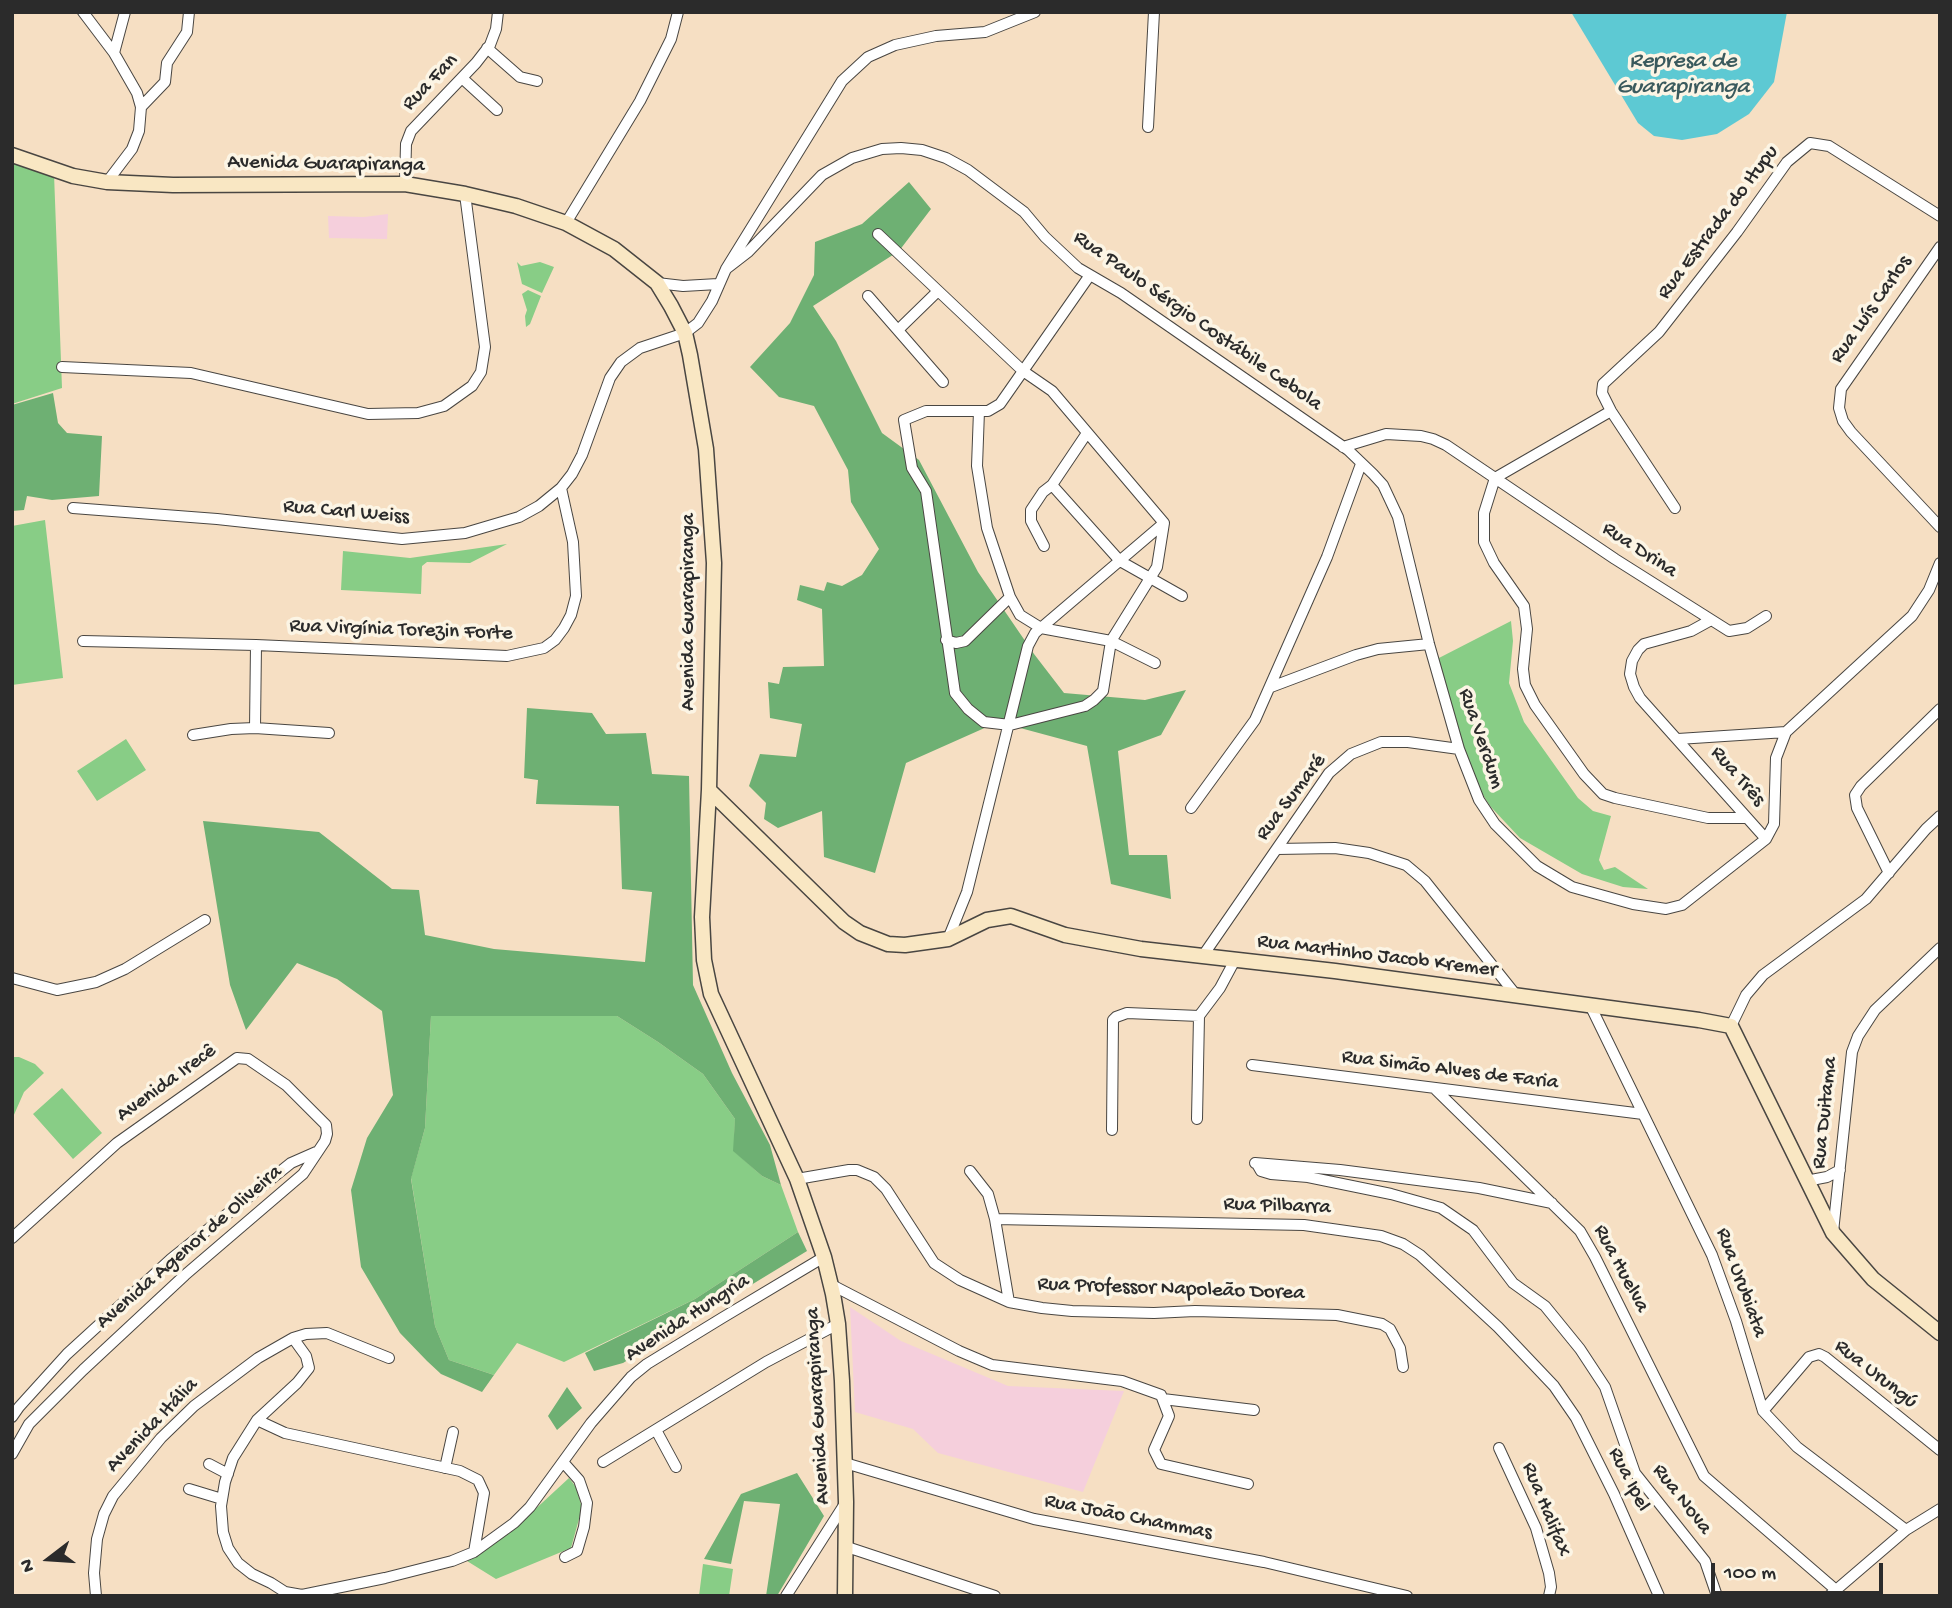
<!DOCTYPE html>
<meta charset="utf-8">
<style>
body{margin:0}
#map{position:relative;width:1952px;height:1608px;overflow:hidden;background:#f6dfc3;font-family:"Gochi Hand",sans-serif}
canvas{display:block}
.frame{position:absolute;inset:0;border:14px solid #2b2b2b;pointer-events:none}
.north{position:absolute;left:14px;top:1524px;width:70px;height:70px;-webkit-text-stroke:5px #fcf5e5;paint-order:stroke;rotate:253deg;font-size:19px;font-weight:700;line-height:28px;text-align:center;color:#2b2b2b}
.north::after{content:'';display:block;margin:auto;width:24px;height:32px;background:#2b2b2b;clip-path:polygon(50% 0,100% 100%,50% 72%,0 100%)}
.scale{position:absolute;left:1711px;top:1563px;width:172px;height:32px;box-sizing:border-box;border:4px solid #2b2b2b;border-top:0;padding-left:9px;font-size:21px;line-height:24px;white-space:nowrap;color:#2b2b2b;-webkit-text-stroke:5px #fcf5e5;paint-order:stroke}
</style>
<div id="map">
<canvas width="1952" height="1608"></canvas>
<div class="frame"></div>
<div class="north">N</div>
<div class="scale">100 m</div>
</div>
<script>
const ctx = document.querySelector('canvas').getContext('2d');
ctx.lineJoin = 'round';
function fill(path, color) { ctx.fillStyle = color; ctx.fill(path, 'evenodd'); }
const toPath = rows => new Path2D(rows.map(r => 'M' + r).join(''));
function strokePath(path, color, width, dash) { ctx.strokeStyle = color; ctx.lineWidth = width; ctx.lineCap = dash ? 'butt' : 'round'; ctx.setLineDash(dash || []); ctx.stroke(path); }
function drawText(font, color, halo, rows, align = 'center') {
  ctx.font = font + ' "Gochi Hand",sans-serif'; ctx.lineWidth = 7; ctx.setLineDash([]); ctx.textBaseline = 'middle'; ctx.strokeStyle = halo; ctx.fillStyle = color; for (const [text, x, y, turn = 0] of rows) {
    ctx.save(); ctx.translate(x, y); ctx.rotate((+turn || 0) * Math.PI / 180); ctx.textAlign = isNaN(turn) ? turn : align; if (halo) ctx.strokeText(text, 0, 0); ctx.fillText(text, 0, 0); ctx.restore();
  }
}
fill(toPath([
 [388,214,387,239,329,238,328,216,364,217],
 [850,1307,901,1341,1008,1386,1124,1391,1083,1492,938,1453,913,1429,855,1412]
]), '#f5cfdc');
fill(toPath([
 [12,162,54,174,62,388,12,404],
 [517,262,521,266,540,262,554,267,542,293,522,284],
 [528,290,541,296,530,324,526,327,525,316,527,310,522,294],
 [45,520,63,678,12,685,12,526],
 [507,544,470,563,427,562,422,566,421,594,341,590,343,551,410,558],
 [1511,621,1513,641,1509,683,1524,722,1578,798,1593,811,1611,816,1599,860,1604,870,1615,867,1648,889,1623,887,1582,874,1520,838,1490,806,1474,781,1437,659],
 [126,739,146,770,97,801,77,771],
 [431,1016,617,1016,658,1042,703,1074,735,1119,734,1151,762,1176,781,1185,798,1232,695,1299,564,1362,517,1343,494,1375,449,1360,435,1326,411,1178,425,1128],
 [12,1057,19,1057,35,1064,44,1073,24,1092,13,1117],
 [62,1088,102,1133,73,1159,33,1114],
 [569,1478,576,1487,582,1508,571,1548,496,1579,467,1561,517,1526],
 [703,1564,733,1569,729,1596,699,1596]
]), '#88cd86');
fill(toPath([
 [909,182,931,209,899,251,813,306,836,341,882,433,919,460,978,572,1034,654,1064,693,1145,700,1186,690,1161,735,1118,751,1129,855,1167,855,1171,899,1111,884,1087,746,998,722,906,763,875,873,824,857,822,811,778,828,764,819,766,803,749,786,760,754,796,757,802,724,770,718,768,682,779,684,783,667,824,666,822,609,797,600,800,585,824,591,827,582,842,586,862,575,879,549,851,502,848,470,814,406,779,397,750,367,790,323,814,275,815,242,862,224],
 [53,393,58,423,67,433,102,436,99,496,52,500,27,496,24,510,12,511,12,405],
 [527,708,592,713,606,734,646,733,652,774,689,776,693,985,732,1073,770,1145,781,1185,762,1176,733,1151,735,1119,703,1074,658,1042,617,1016,431,1016,425,1128,411,1179,435,1326,449,1360,494,1375,482,1392,441,1374,427,1361,400,1333,361,1267,351,1190,367,1138,393,1095,382,1011,337,979,297,963,246,1030,230,985,203,821,319,832,392,889,419,890,425,935,494,949,645,962,652,892,622,889,619,806,536,804,538,780,524,778],
 [798,1232,807,1251,623,1363,594,1371,585,1353,695,1299],
 [567,1387,582,1408,557,1430,548,1416],
 [797,1473,824,1516,777,1596,766,1596,780,1504,744,1501,731,1564,704,1559,741,1494]
]), '#6eb073');
fill(toPath([
 [1571,12,1787,12,1774,82,1749,114,1717,134,1682,140,1654,136,1638,123]
]), '#5dc9d3');
const street = toPath([
 [83,12,114,53,137,93,141,107,139,131,132,149,107,182],
 [487,48,520,77,537,81],
 [114,53,125,12],
 [462,78,497,110],
 [141,107,165,82,167,63,187,32,189,12],
 [1148,127,1154,12],
 [405,184,406,144,411,131,476,63,490,45,496,29,498,12],
 [566,223,640,101,671,39,678,12],
 [878,234,1023,371,1052,391,1164,523,1035,633,1028,646,967,892,948,939],
 [1940,247,1841,389,1839,408,1843,421,1851,432,1940,527],
 [726,269,748,252,822,175,852,158,882,149,901,148,922,150,946,158,968,170,1024,212,1045,237,1078,268,1121,293,1348,450,1373,474,1383,485,1398,517,1429,644,1459,749,1479,800,1495,824,1537,866,1572,887,1633,904,1666,909,1682,905,1766,839,1774,824,1776,758,1786,732,1912,616,1929,590,1940,563],
 [1090,275,1000,404,988,411,926,411,904,420,912,468,926,491,955,693,968,709,984,722,1010,725,1085,706,1094,700,1103,691,1111,641,1157,567,1164,523],
 [657,283,683,286,718,284],
 [868,296,943,382],
 [898,330,938,291],
 [62,367,191,373,368,414,418,413,444,406,472,386,481,372,485,347,465,194],
 [979,411,977,466,987,528,1010,597],
 [1343,447,1386,434,1421,436,1433,439,1446,445,1615,559,1729,631,1747,628,1766,616],
 [1495,478,1484,513,1484,542,1494,563,1524,606,1527,629,1523,669,1525,685,1535,705,1584,774,1603,794,1615,798,1708,818,1747,818],
 [1495,478,1611,411],
 [1052,485,1120,561,1182,596],
 [73,508,217,519,402,539,465,533,519,517,539,506,561,488,572,474,582,455,610,378,621,362,640,348,685,333,698,323,712,301,726,269,842,81,868,57,895,45,936,36,985,32,1035,12],
 [1675,508,1611,411,1602,393,1603,384,1659,332,1737,232,1787,162,1810,143,1829,146,1940,216],
 [1044,546,1031,521,1031,510,1043,492,1052,485,1087,433],
 [1711,620,1691,631,1644,644,1638,650,1632,661,1630,674,1634,687,1640,698,1766,839],
 [946,640,956,643,965,641,1010,597,1020,615,1041,628,1111,641,1155,663],
 [83,641,256,645,507,656,544,648,555,640,564,628,571,615,576,596,573,542,561,488],
 [1271,687,1356,655,1378,649,1429,644],
 [255,728,256,645],
 [193,735,231,729,255,728,329,733],
 [1678,739,1786,732],
 [1191,808,1255,720,1327,557,1361,464],
 [1277,849,1335,848,1369,853,1406,865,1425,881,1516,995],
 [1889,873,1857,808,1855,795,1861,786,1940,709],
 [1202,957,1329,773,1351,754,1381,742,1408,742,1459,749],
 [12,978,57,990,96,982,125,969,205,920],
 [1590,1005,1712,1255,1736,1321,1763,1411,1797,1447,1906,1530],
 [1731,1026,1746,995,1763,975,1866,899,1926,829,1940,816],
 [1252,1065,1643,1114],
 [1434,1088,1580,1231,1595,1257,1704,1476,1836,1590],
 [1197,1119,1199,1016,1220,988,1235,960],
 [1112,1130,1113,1020,1116,1017,1127,1013,1199,1016],
 [1255,1163,1340,1170,1479,1188,1552,1203],
 [1257,1164,1261,1171,1271,1174,1308,1177,1391,1194,1441,1208,1473,1230,1513,1283,1545,1306,1580,1349,1605,1387,1635,1473,1705,1561,1717,1596],
 [970,1171,988,1194,995,1219,1304,1225,1381,1236,1403,1244,1420,1255,1498,1327,1554,1386,1576,1418,1614,1494,1659,1596],
 [797,1179,849,1170,857,1170,874,1177,886,1189,934,1263,960,1280,1009,1302,1042,1308,1072,1311,1154,1313,1195,1311,1337,1315,1382,1324,1390,1329,1400,1348,1403,1367],
 [1806,1181,1827,1177,1840,1170],
 [995,1219,1009,1302],
 [1833,1232,1852,1052,1858,1036,1875,1010,1940,948],
 [12,1238,117,1143,237,1058,248,1059,286,1085,326,1125,327,1134,325,1141,303,1174,185,1275,83,1370,29,1424,12,1454],
 [830,1284,959,1351,992,1365,1122,1381,1161,1395,1169,1416,1154,1450,1161,1464,1248,1484],
 [293,1338,306,1356,309,1368,297,1383,257,1420,233,1458,225,1482,221,1506,223,1532,228,1548,238,1563,252,1574,271,1583,285,1592,302,1595,385,1578,452,1561,474,1552,514,1523,530,1507,591,1423,631,1377,647,1364,722,1318,824,1257],
 [1163,1399,1254,1410],
 [1763,1411,1809,1357,1819,1354,1825,1357,1940,1450],
 [12,1417,19,1407,67,1354,171,1259,291,1163,316,1152],
 [257,1420,285,1433,460,1471,478,1480,484,1493,474,1552],
 [656,1430,676,1467],
 [1499,1448,1536,1528,1549,1573,1551,1587,1549,1596],
 [563,1462,579,1480,587,1503,584,1527,577,1551,565,1557],
 [603,1462,766,1362,838,1324],
 [845,1463,1034,1519,1264,1562,1407,1596],
 [209,1464,228,1474],
 [445,1468,453,1432],
 [189,1489,222,1499],
 [847,1547,995,1596],
 [96,1596,94,1573,97,1539,104,1514,113,1496,161,1438,194,1406,258,1358,293,1338,306,1334,327,1333,389,1358],
 [786,1596,846,1502],
 [1829,1596,1906,1530,1940,1509]
]);
const secondary = toPath([
 [12,155,73,176,107,182,173,185,405,184,465,194,516,206,566,223,614,249,657,283,671,306,685,333,690,355,706,449,714,563,709,790,702,917,704,960,711,994,797,1179,824,1257,833,1294,838,1324,842,1381,846,1502,845,1596],
 [709,790,844,922,860,933,888,944,905,945,948,939,987,920,1011,916,1065,935,1141,949,1335,971,1699,1020,1731,1026,1833,1233,1873,1279,1940,1333]
]);
strokePath(street, '#494642', 12);
strokePath(secondary, '#494642', 17);
strokePath(street, '#fff', 10);
strokePath(secondary, '#f9e7c3', 14);
drawText('21px', '#2b2b2b', '#fcf5e5', [
 ["Rua Fan",431,83,-46],
 ["Avenida Guarapiranga",326,165,1],
 ["Rua Estrada do Itupu",1719,223,-53],
 ["Rua Luís Carlos",1872,310,-55],
 ["Rua Paulo Sérgio Costábile Cebola",1197,322,35],
 ["Rua Carl Weiss",346,513,5],
 ["Rua Drina",1639,551,33],
 ["Avenida Guarapiranga",690,612,-90],
 ["Rua Virgínia Torezin Forte",401,631,2],
 ["Rua Verdum",1480,739,71],
 ["Rua Três",1737,777,49],
 ["Rua Sumaré",1292,798,-53],
 ["Rua Martinho Jacob Kremer",1377,957,7],
 ["Rua Simão Alves de Faria",1450,1071,7],
 ["Avenida Irecê",167,1084,-36],
 ["Rua Duitama",1826,1113,-84],
 ["Rua Pilbarra",1277,1207,2],
 ["Avenida Agenor de Oliveira",190,1248,-41],
 ["Rua Huelva",1620,1269,62],
 ["Rua Urubiata",1740,1283,70],
 ["Rua Professor Napoleão Dorea",1171,1290,2],
 ["Avenida Hungria",688,1319,-33],
 ["Rua Urungú",1875,1375,38],
 ["Avenida Guarapiranga",819,1406,-93],
 ["Avenida Itália",153,1426,-46],
 ["Rua Ipel",1628,1480,63],
 ["Rua Nova",1681,1500,52],
 ["Rua Halifax",1545,1510,68],
 ["Rua João Chammas",1128,1518,11]
]);
drawText('italic 23px', '#3a5a5d', '#fcf5e5', [
 ["Represa de",1683,62],
 ["Guarapiranga",1683,88]
]);
</script>
